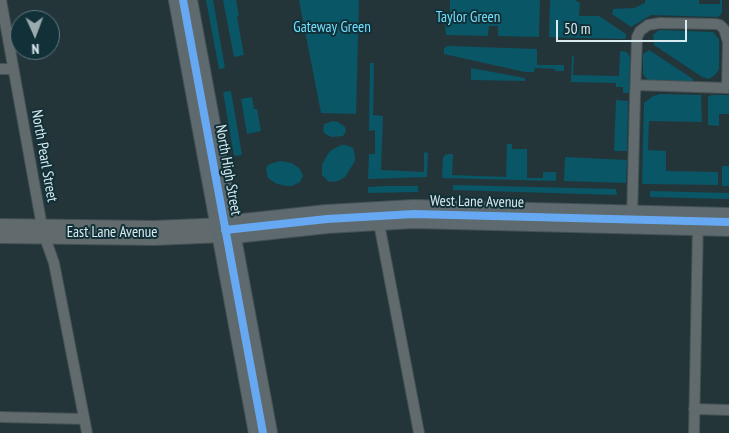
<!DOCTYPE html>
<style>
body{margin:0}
#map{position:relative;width:729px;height:433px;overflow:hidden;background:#24353a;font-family:"PT Sans Narrow",sans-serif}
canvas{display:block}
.north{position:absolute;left:10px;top:10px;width:50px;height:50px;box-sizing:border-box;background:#113038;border:1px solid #617b82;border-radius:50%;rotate:178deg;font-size:14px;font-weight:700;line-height:20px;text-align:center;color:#daebf0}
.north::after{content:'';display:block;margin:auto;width:18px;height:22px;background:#9aabb0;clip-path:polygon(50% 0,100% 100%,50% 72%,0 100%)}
.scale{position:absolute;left:556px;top:20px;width:131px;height:22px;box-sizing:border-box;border:2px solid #daebf0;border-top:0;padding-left:6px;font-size:15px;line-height:18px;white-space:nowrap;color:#daebf0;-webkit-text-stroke:4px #113038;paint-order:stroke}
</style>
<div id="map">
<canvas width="729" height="433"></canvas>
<div class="north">N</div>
<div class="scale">50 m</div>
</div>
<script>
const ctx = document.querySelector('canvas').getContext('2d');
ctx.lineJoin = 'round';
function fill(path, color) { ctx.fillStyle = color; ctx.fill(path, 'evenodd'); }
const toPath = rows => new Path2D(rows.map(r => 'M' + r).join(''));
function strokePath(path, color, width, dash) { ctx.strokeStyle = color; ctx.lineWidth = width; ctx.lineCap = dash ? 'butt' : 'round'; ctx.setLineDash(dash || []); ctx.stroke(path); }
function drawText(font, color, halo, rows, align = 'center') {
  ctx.font = font + ' "PT Sans Narrow",sans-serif'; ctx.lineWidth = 4; ctx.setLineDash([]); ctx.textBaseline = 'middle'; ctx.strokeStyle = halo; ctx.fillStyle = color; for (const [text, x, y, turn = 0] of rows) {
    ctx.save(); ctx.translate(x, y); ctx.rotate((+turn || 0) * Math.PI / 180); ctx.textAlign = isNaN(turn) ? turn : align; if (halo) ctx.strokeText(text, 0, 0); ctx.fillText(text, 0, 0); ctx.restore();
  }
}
fill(toPath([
 [206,0,213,0,225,68,219,69],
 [223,0,236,0,239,16,237,17,244,55,234,57],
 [299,0,359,0,356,114,321,113],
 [450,0,540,0,539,37,498,36,498,26,489,26,488,36,446,35,445,22,450,22],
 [550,0,575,0,580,3,579,16,599,16,626,34,626,38,624,39,549,37],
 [645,0,699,0,699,4,720,4,720,0,722,0,722,13,718,17,651,15,631,27,612,14,613,9,634,8,645,3],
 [659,30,713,32,719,39,719,69,716,74,709,79,702,77,654,45,653,35],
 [448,46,537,49,537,65,564,65,564,71,555,71,555,69,535,68,534,72,525,72,444,54,444,48],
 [649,50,693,79,693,81,651,81,647,79,643,74,643,54],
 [620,51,627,52,630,57,629,93,623,93,623,87,616,87,616,83,571,82,572,56,574,56,573,75,619,76],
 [370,63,374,63,373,115,383,116,381,170,424,172,424,152,428,153,427,177,368,179,369,154,375,154,375,130,369,131],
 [471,68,525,78,525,81,471,80],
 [231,91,242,155,234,156,223,92],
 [660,94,701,95,702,122,649,121,648,150,666,151,666,171,718,172,718,185,642,184,644,103,653,96],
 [711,95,729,95,729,114,719,114,719,126,708,125,708,97],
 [252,97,254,109,257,109,261,131,247,134,241,99],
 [616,100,628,101,627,151,614,151],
 [333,121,338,122,345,127,346,131,343,136,332,137,325,134,323,131,324,124],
 [507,144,512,144,512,149,527,149,527,178,543,178,543,172,556,172,556,181,442,178,443,158,445,155,449,154,453,154,452,175,506,177],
 [341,145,346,145,353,148,355,156,355,161,345,177,338,181,329,182,322,175,322,164,330,151],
 [565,157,627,160,626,183,564,181],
 [280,161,292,163,300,169,303,176,300,182,292,186,287,186,277,184,268,178,266,170,267,166,270,164],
 [722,166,729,166,729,186,722,186],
 [453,185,616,189,617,195,453,190],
 [385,186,418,186,418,192,368,193,368,187],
 [650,191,729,193,729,199,650,197]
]), '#095666');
const service = toPath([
 [1,0,43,232,54,263,87,433],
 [0,69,13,69],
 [378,218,419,433],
 [632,220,635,97,637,37,640,31,648,25,660,23,716,24,720,25,724,29,728,42,727,88,636,85],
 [694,409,729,410],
 [0,417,84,419],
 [694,433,698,222]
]);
const tertiary = toPath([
 [0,231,154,233,225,230]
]);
const primary = toPath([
 [183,0,263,433],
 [225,230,327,219,414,214,729,222]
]);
strokePath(service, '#435155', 12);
strokePath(tertiary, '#435155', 26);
strokePath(primary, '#435155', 30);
strokePath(service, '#616a6c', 10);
strokePath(tertiary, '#616a6c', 24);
strokePath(primary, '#5e6a6d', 28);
strokePath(toPath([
 [183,0,263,433],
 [225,230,327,219,414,214,729,222]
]), '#66a8f1', 8);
drawText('15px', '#74dffc', '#113038', [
 ["Taylor Green",468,18],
 ["Gateway Green",332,28]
]);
drawText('15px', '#daebf0', '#113038', [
 ["North Pearl Street",44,156,80],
 ["North High Street",228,170,80],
 ["West Lane Avenue",477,202,1],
 ["East Lane Avenue",112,233]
]);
</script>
